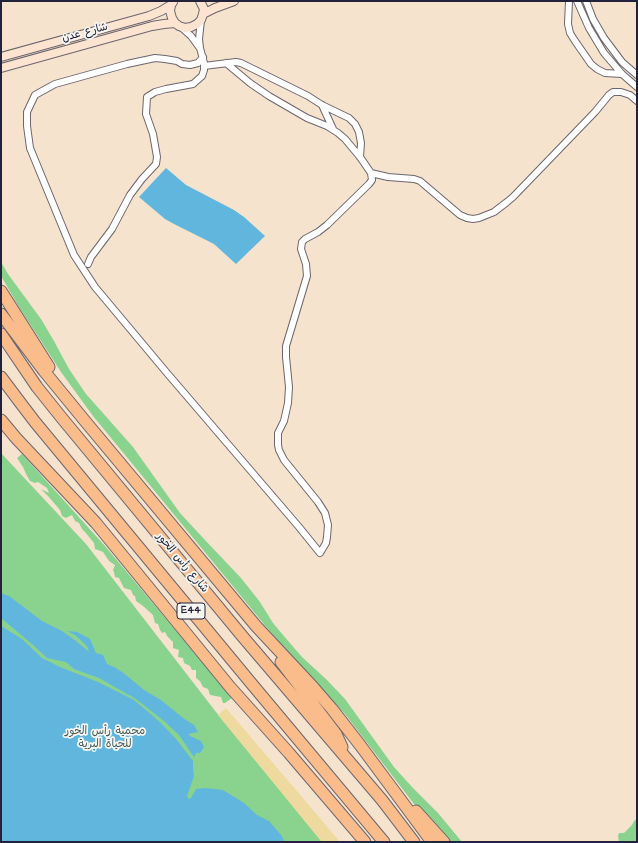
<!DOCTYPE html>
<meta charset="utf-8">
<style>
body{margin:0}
#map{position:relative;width:638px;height:843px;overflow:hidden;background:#f5e3ce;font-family:"Architects Daughter",sans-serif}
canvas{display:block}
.frame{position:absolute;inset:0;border:2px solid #22223b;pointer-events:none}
</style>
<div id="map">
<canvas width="638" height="843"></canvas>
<div class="frame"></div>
</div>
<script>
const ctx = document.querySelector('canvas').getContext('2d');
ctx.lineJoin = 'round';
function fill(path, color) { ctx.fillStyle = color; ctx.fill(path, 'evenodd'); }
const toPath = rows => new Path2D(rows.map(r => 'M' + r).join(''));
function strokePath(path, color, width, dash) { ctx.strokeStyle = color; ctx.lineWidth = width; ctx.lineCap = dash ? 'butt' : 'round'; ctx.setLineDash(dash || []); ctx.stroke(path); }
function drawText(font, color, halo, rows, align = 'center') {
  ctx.font = font + ' "Architects Daughter","Playpen Sans Arabic",sans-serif'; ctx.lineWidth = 3.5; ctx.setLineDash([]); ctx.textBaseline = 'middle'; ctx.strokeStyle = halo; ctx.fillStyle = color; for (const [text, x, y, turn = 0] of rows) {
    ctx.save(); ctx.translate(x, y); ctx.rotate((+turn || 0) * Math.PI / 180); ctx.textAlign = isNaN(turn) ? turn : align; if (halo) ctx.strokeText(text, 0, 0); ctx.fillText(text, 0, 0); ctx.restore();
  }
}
fill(toPath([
 [1,262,8,274,41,319,54,341,69,369,86,394,133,447,180,513,205,540,241,578,260,602,273,623,283,635,302,657,327,680,345,699,394,767,413,788,438,813,462,842,448,842,414,804,345,714,292,657,268,629,93,416,61,372,19,307,1,276],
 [1,453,86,544,216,712,322,842,1,842],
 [22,454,105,546,232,698,225,703,223,703,221,697,210,695,208,689,203,687,200,681,196,678,196,670,192,670,190,666,184,663,183,658,178,657,179,650,173,648,173,642,167,636,165,632,162,633,160,630,158,624,155,623,153,615,143,606,136,601,135,596,133,595,131,590,124,588,119,578,115,577,114,572,113,570,115,565,109,561,103,552,98,550,95,549,94,543,85,532,82,529,79,523,75,521,72,515,66,518,62,516,60,510,48,496,41,489,49,493,47,488,38,482,35,483,30,481,26,474,23,467,17,458],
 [637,819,637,842,619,842,618,836,619,833,624,833,632,825,634,821]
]), '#8ad38f');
fill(toPath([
 [226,708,302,797,340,842,322,842,218,715]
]), '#eeda9e');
fill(toPath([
 [166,168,186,185,234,210,244,217,265,236,236,264,214,244,174,224,165,219,139,197],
 [1,593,9,596,42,621,62,631,76,641,89,652,87,646,75,635,67,631,77,632,90,639,96,653,103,655,107,664,116,668,126,675,144,690,161,700,183,718,194,725,198,732,188,734,190,736,201,741,204,747,200,753,196,753,194,757,179,735,164,721,136,699,99,678,74,669,66,662,47,658,32,644,1,618],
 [1,626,22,639,42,658,60,667,98,682,134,700,160,722,176,739,193,761,193,768,194,776,187,796,189,799,191,798,196,789,205,788,223,790,244,803,257,815,269,821,281,835,285,842,1,842]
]), '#60b6dd');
const street = toPath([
 [569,1,568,24,570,33,575,41,591,64,597,69,605,73,622,74],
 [577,1,589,28,604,53,622,74,637,87],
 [586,1,593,19,604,38,622,62,637,75],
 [181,27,191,36,199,47],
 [203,57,198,63,190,65,182,64,177,61,165,59,155,58,127,64,55,84,35,95,27,112,27,126,30,148,74,255,95,287,167,373,299,527,320,553,326,543,327,537,328,525,325,513,318,502,284,460,279,450,278,445,278,433,284,421,288,403,289,387,286,357,286,346,307,276,306,264,301,249,302,242,305,239,318,232,327,225,369,184,372,180,371,173,360,157,345,139,338,133,327,126,307,118,269,96,250,83,226,63],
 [204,66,236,62,241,63,308,96,322,105,349,118,355,124,359,132,361,143,360,157],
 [322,105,333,129],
 [371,173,388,177,414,179,420,181,460,215,467,218,473,219,479,218,494,212,507,202,513,197,595,112,609,95,613,92,621,92,630,95,637,101],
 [88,264,91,257,112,229,130,195,142,179,156,164,157,157,153,134,146,114,147,97,155,92,166,89,193,84,202,76,204,70,204,63,200,48,199,39,201,20]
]);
const secondary = toPath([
 [173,2,171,5,170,11,172,18,175,23,179,26,185,28,191,27,197,24,201,20,203,14,204,9,200,1],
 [203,14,215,8,234,1],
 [1,57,149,16,161,11,171,5],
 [1,68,152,26,164,24,175,23]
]);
const highway = toPath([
 [1,291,49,367],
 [1,314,44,371,85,421,256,626,313,687,332,709,360,745,432,842],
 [1,334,37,387,61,417,243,637,382,800,414,842],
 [1,377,19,401,35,422,251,683,384,842],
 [1,420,16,438,96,523,230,687,289,753,365,842],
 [281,662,327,722,336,734,342,747],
 [416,811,444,842]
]);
strokePath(street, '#6c666e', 8);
strokePath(secondary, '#6c666e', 10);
strokePath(highway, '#6c666e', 13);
strokePath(street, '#fff', 6);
strokePath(secondary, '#fde4d1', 8);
strokePath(highway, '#fabc8b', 11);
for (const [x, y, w] of [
 [191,611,28]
]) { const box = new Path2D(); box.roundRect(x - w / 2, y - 8, w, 16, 3); ctx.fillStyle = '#f6f6f2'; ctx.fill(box); strokePath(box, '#22223b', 1); }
drawText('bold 10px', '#22223b', null, [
 ["E44",191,611]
]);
drawText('11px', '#22223b', '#f6f6f2', [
 ["شارع عدن",85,33,-15],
 ["شارع رأس الخور",182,563,50]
]);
drawText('11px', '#415754', '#f6f6f2', [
 ["محمية رأس الخور",105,732],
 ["للحياة البرية",105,745]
]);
</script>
